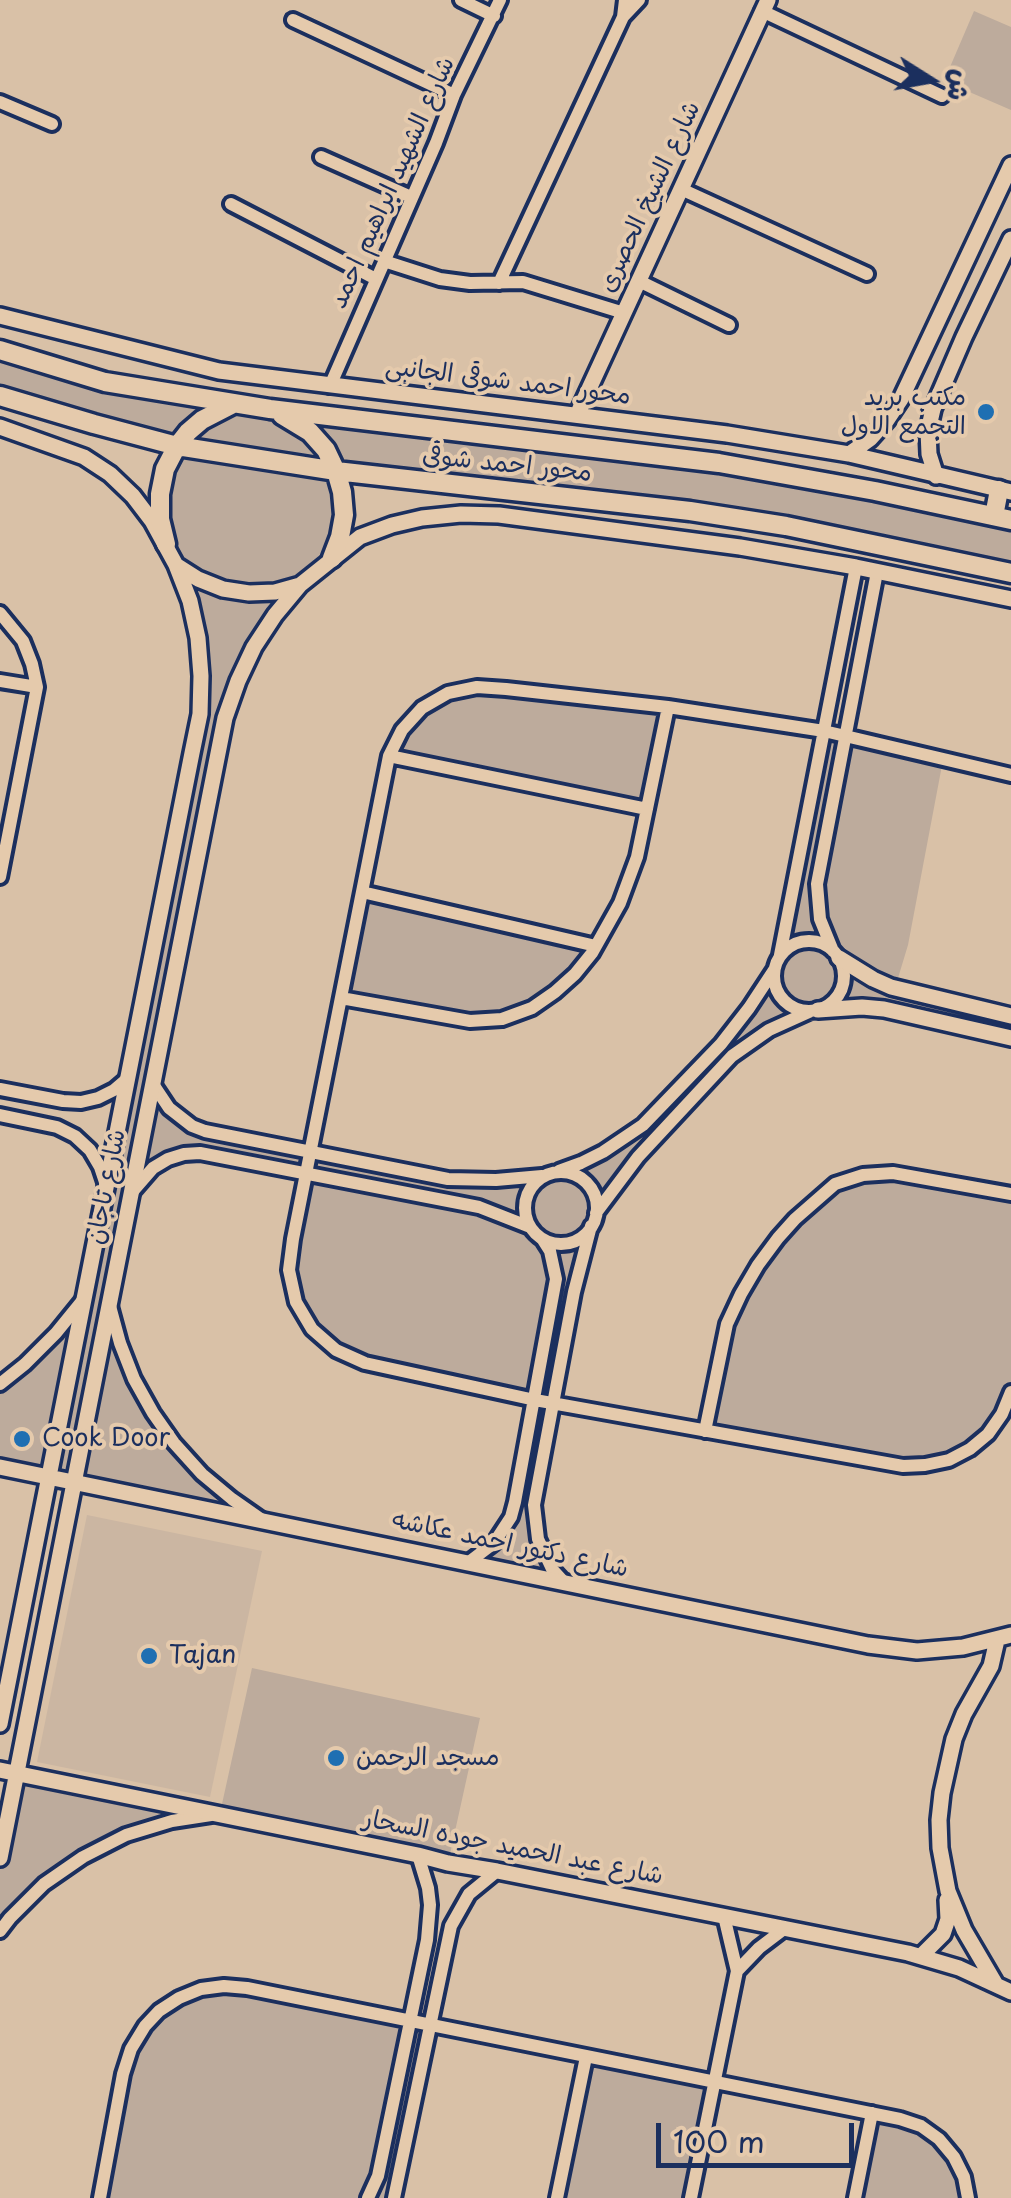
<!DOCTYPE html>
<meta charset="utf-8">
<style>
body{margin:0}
#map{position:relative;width:1011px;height:2198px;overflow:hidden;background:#d9c1a7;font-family:"Playpen Sans","Playpen Sans Arabic",sans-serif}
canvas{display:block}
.north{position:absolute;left:881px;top:30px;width:100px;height:100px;-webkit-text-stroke:8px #e5caac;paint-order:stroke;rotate:101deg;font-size:28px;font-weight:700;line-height:40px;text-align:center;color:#1b2f5e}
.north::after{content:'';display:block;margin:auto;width:35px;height:45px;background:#1b2f5e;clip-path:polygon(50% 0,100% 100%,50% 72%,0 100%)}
.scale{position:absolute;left:656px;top:2123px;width:198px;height:45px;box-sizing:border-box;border:5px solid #1b2f5e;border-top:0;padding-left:12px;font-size:30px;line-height:35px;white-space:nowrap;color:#1b2f5e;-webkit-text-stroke:8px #e5caac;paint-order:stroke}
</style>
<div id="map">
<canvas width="1011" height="2198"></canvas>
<div class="north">ش</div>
<div class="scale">100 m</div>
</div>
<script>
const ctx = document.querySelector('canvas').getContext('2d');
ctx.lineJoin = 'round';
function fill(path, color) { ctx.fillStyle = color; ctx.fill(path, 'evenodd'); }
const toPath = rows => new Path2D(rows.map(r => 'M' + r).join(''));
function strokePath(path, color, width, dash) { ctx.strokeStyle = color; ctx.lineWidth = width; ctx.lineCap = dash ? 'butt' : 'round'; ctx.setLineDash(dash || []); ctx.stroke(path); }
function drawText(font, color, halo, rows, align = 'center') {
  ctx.font = font + ' "Playpen Sans","Playpen Sans Arabic",sans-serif'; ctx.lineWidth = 8; ctx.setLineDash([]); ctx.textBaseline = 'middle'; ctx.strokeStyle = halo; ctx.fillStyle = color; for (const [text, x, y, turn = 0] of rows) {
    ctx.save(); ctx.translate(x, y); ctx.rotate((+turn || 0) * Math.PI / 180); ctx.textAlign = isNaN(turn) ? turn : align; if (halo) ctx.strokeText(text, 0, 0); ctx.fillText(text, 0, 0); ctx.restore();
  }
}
fill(toPath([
 [87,1515,262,1551,210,1797,37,1762]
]), '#cbb6a2');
fill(toPath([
 [974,11,1011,27,1011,110,944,81],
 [0,350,105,382,719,463,1011,520,1011,574,765,523,337,471,340,537,300,585,238,681,153,1084,192,1126,448,1179,542,1176,559,1171,623,1139,721,1044,774,970,780,955,824,731,943,760,908,945,895,988,1011,1016,1011,1038,905,1013,811,1011,732,1056,596,1213,591,1226,534,1522,563,1581,469,1562,503,1531,534,1400,365,1363,312,1329,289,1270,306,1175,184,1154,141,1179,109,1305,119,1342,174,1443,264,1521,0,1467,0,1384,84,1298,192,753,198,638,160,519,176,446,0,396],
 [477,687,668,707,647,809,389,756,422,708],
 [362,892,596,946,532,1008,470,1021,341,998],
 [863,1175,1011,1194,1011,1392,988,1434,925,1465,705,1431,741,1294,814,1201],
 [252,1668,480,1718,448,1863,220,1814,172,1821,83,1857,0,1931,0,1858,16,1773,220,1813],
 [224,1986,430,2025,394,2198,100,2198,123,2074,159,2011],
 [586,2057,714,2083,691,2198,557,2198],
 [872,2113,939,2139,968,2198,855,2198]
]), '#bdab9c');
const minor = toPath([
 [461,0,494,16],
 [762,11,942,96],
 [623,17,639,0],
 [293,20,454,95],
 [0,102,52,124],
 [321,157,411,197],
 [681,189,867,274],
 [231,204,376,279],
 [384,261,440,279,470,283,523,282,624,313],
 [639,281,729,325],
 [499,283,623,17,625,0],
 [330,386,436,143,454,95,500,0],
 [0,613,23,641,32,664,37,687,0,877],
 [0,681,37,687],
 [389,756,647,809],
 [1011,775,824,731,668,707,506,689,477,687,448,693,422,708,402,730,389,756,293,1239,289,1270,296,1302,312,1329,336,1350,365,1363,535,1400,903,1466,925,1465,949,1460,970,1449,988,1434,1002,1414,1011,1392],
 [362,892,596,946],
 '774 976a35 35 0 1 1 70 0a35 35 0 1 1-70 0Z',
 [833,951,820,919,817,884,877,572],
 [780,955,856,567],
 [341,998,470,1021,502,1019,532,1008,555,992,575,974,592,953,620,903,637,857,668,707],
 [153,1084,169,1108,192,1126,205,1131,448,1179,496,1180,542,1176],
 [0,1089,63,1101,81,1102,98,1098,114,1090,128,1078],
 [0,1115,57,1127,75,1136,90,1150,100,1167,106,1185],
 [559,1171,581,1163,603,1152,643,1125,721,1044,749,1008,774,970],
 '525 1208a36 36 0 1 1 72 0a36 36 0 1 1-72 0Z',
 [133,1191,153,1168,168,1159,184,1154,200,1153,479,1207,530,1227],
 [596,1213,638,1157,732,1056,769,1030,811,1011],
 [110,1306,120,1343,134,1379,153,1413,174,1443,202,1474,232,1499,262,1520],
 [0,1384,25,1364,56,1333,82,1301],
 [705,1431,727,1324,741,1294,758,1265,778,1238,795,1219,835,1184,863,1175,893,1173,1011,1194],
 [469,1562,494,1543,511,1517,515,1502,556,1279,550,1251,543,1240],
 [563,1581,552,1569,538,1539,534,1505,574,1292,591,1226],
 [0,1931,10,1918,44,1884,83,1857,126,1835,172,1821,211,1815],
 [737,1971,759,1948,784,1929],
 [100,2198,123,2074,131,2049,145,2026,159,2011,179,1998,201,1989,224,1986,247,1988,900,2119,921,2126,939,2139,954,2157,964,2177,968,2198],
 [368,2198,378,2176,427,1940,430,1905,428,1888,418,1855],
 [394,2198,451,1926,469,1894,497,1871],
 [557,2198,586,2057],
 [691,2198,737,1971,724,1916],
 [855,2198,872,2113]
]);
const tertiary = toPath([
 [0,316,219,371,727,434,849,454,1011,492],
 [577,415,768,0],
 [0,427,84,457,110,474,133,496,152,521,176,565,190,601,198,638,201,676,200,714,192,753,0,1724],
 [849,454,870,439,887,420,901,399,1011,165],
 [936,476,929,454,928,431,933,409,964,337,1011,239],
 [176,565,198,579,223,589,249,593,275,592,300,585],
 [839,958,873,979,891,987,1011,1016],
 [818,1010,862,1007,884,1009,1011,1038],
 [0,1467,868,1645,917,1651,963,1647,1011,1635],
 [0,1770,418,1855,448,1863,497,1871,908,1953,959,1968,1011,1992],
 [0,1858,225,718,238,681,254,647,275,615,300,585,360,537,392,525,422,518,461,514,499,515,740,547,856,567,1011,599],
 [921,1956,943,1934,948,1919,947,1900],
 [995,1983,964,1930,948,1891,940,1848,939,1820,942,1793,954,1739,964,1714,991,1666,997,1640]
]);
const secondary = toPath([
 [0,350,105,382,270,409,719,463,875,491,1011,520],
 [0,396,94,424,177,446,336,471,690,511,786,526,1011,573],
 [282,415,310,432,326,450,336,471,342,492,344,515,340,537,332,558],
 [994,516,999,490],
 [166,544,160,519,160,494,165,469,177,446,188,432,202,420,233,404]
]);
strokePath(minor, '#1b2f5e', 20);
strokePath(tertiary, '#1b2f5e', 22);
strokePath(secondary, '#1b2f5e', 25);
strokePath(minor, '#e5caac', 12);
strokePath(tertiary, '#e5caac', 15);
strokePath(secondary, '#e5caac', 18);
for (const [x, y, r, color] of [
 [986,412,10,"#1f6fb2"],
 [22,1439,10,"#1f6fb2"],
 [149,1656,10,"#1f6fb2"],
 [336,1758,10,"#1f6fb2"]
]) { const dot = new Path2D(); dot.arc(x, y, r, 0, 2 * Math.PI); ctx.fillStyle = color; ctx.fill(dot); strokePath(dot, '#e5caac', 4); }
drawText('25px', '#1b2f5e', '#e5caac', [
 ["شارع الشهيد ابراهيم احمد",393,183,-66],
 ["شارع الشيخ الحصرى",650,197,-65],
 ["محور احمد شوقى الجانبى",508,382,7],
 ["محور احمد شوقى",507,465,6],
 ["شارع تاجان",107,1187,-79],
 ["شارع دكتور احمد عكاشه",510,1545,12],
 ["شارع عبد الحميد جوده السحار",513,1848,11]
]);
drawText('25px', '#1b2f5e', '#e5caac', [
 ["مكتب بريد",966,398,"right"],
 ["التجمع الاول",966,427,"right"],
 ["Cook Door",42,1439],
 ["Tajan",169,1656],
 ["مسجد الرحمن",356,1758]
], 'left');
</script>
